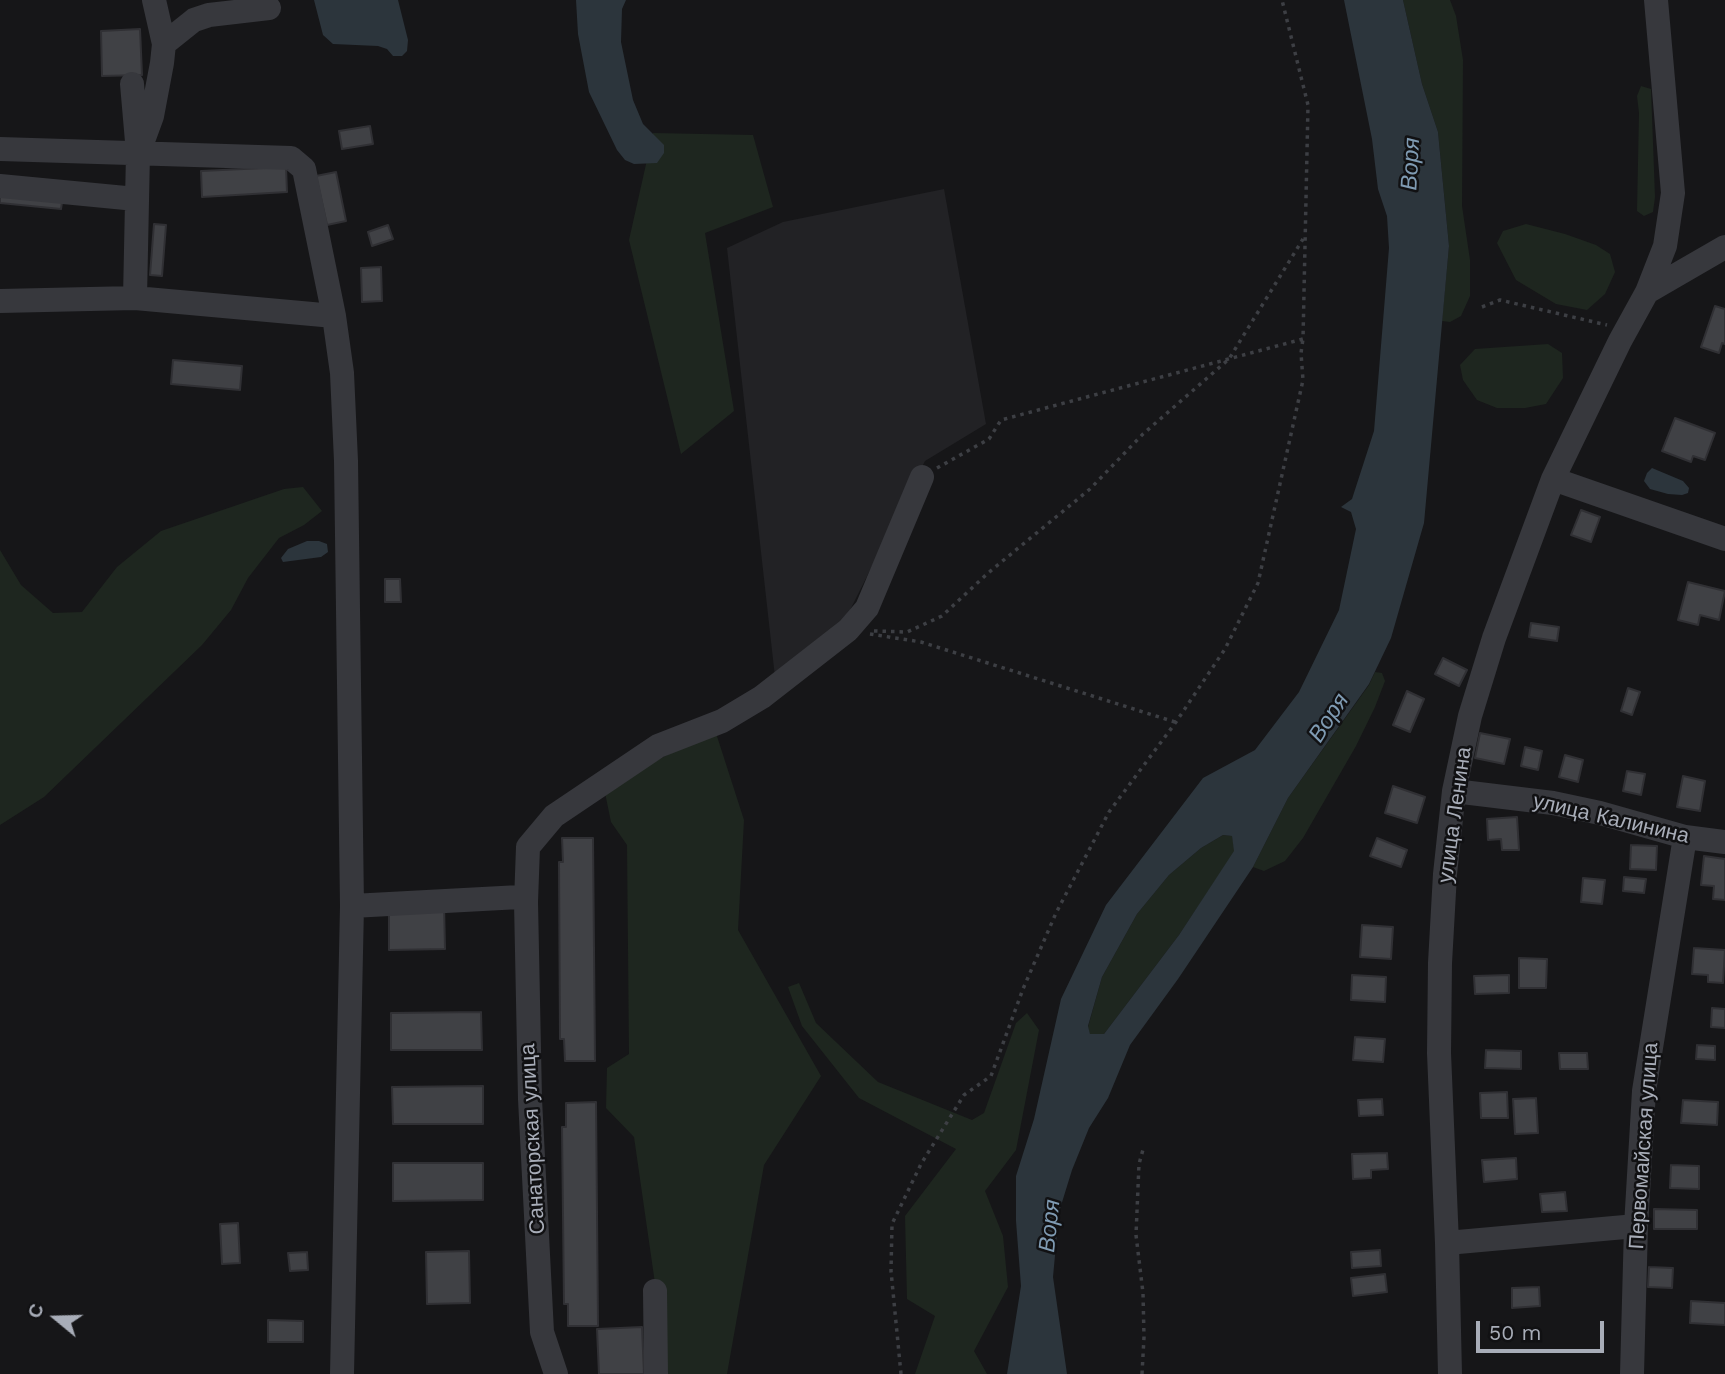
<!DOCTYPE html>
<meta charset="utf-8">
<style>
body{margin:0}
#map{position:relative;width:1725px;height:1374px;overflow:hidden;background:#161618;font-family:"Work Sans",sans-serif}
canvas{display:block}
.north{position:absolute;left:21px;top:1283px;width:70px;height:70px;-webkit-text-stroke:5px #111113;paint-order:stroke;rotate:289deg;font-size:19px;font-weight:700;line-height:28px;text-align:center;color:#a8adb8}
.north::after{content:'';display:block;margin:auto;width:24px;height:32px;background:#a8adb8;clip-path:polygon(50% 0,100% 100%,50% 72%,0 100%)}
.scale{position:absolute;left:1476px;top:1321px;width:128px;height:32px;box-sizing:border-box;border:4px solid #a8adb8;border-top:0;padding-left:9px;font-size:21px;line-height:24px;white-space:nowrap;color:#a8adb8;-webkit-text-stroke:5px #111113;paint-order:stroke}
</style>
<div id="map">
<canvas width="1725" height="1374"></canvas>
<div class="north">С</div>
<div class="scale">50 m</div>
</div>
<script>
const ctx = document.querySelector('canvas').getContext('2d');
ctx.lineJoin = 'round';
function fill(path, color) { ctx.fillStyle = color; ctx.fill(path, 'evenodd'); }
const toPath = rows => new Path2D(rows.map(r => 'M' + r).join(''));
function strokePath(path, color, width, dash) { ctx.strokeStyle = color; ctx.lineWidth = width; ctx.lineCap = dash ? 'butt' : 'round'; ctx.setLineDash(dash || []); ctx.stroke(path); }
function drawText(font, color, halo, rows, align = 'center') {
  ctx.font = font + ' "Work Sans",sans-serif'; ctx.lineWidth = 5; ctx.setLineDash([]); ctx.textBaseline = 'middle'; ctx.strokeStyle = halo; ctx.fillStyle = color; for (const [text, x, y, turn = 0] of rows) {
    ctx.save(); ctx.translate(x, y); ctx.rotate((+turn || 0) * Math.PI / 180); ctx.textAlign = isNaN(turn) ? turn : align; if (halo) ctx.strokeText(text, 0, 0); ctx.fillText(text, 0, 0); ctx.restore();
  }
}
fill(toPath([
 [944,189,986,424,925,461,846,618,775,677,727,248,783,222]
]), '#222225');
fill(toPath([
 [1403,0,1450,0,1456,16,1463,60,1462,206,1470,260,1470,296,1461,316,1450,322,1442,321,1449,246,1438,132,1422,84],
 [1641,86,1651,89,1655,197,1653,212,1644,216,1637,211,1639,113,1637,96],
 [653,133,753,135,773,207,705,233,734,411,681,454,629,240],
 [1526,224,1565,234,1596,245,1610,254,1615,272,1605,294,1587,310,1556,304,1516,280,1497,243,1503,231],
 [1548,344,1562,353,1563,378,1546,404,1525,408,1497,408,1477,400,1463,380,1460,365,1475,349],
 [303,487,322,511,304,525,279,538,248,578,231,610,202,645,44,797,0,825,0,550,21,585,53,613,82,612,117,567,161,531,284,489],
 [1375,672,1382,673,1385,681,1375,707,1356,746,1303,838,1285,861,1264,871,1253,867,1288,798,1369,685],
 [715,730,744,820,738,930,821,1076,764,1165,727,1374,668,1374,634,1137,606,1108,607,1068,629,1054,627,845,611,822,604,788],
 [1223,835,1232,836,1235,851,1179,935,1104,1034,1090,1035,1088,1027,1102,977,1137,914,1169,875,1201,848],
 [799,983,816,1023,878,1082,972,1120,984,1113,1016,1023,1027,1013,1039,1030,1016,1150,985,1191,1003,1236,1008,1287,974,1351,987,1374,915,1374,935,1316,907,1299,905,1216,956,1149,859,1098,802,1026,788,987]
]), '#1e261f');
fill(toPath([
 [314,0,398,0,408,40,407,51,402,56,393,56,387,49,378,46,333,44,323,35],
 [576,0,626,0,622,9,621,42,633,100,643,124,664,145,664,153,657,163,634,164,625,160,617,150,589,92,578,34],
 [1344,0,1403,0,1422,84,1438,132,1449,246,1424,523,1391,638,1369,684,1288,798,1253,867,1178,979,1130,1045,1108,1098,1089,1128,1072,1170,1059,1212,1053,1277,1067,1374,1007,1374,1021,1286,1016,1221,1016,1176,1034,1119,1061,999,1106,905,1203,778,1255,750,1299,692,1339,610,1356,529,1351,512,1341,507,1352,499,1374,431,1389,248,1387,216,1378,189,1372,139],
 [1223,835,1232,836,1234,851,1179,935,1104,1034,1090,1034,1088,1026,1102,977,1137,914,1169,875,1201,848],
 [1652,468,1683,481,1689,488,1688,493,1682,495,1668,494,1650,489,1644,481,1647,473],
 [307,541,319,541,327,544,328,552,321,557,283,562,281,558,288,549]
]), '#2c353c');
const building = toPath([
 [140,29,142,75,102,76,101,31,140,29],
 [370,126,373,144,342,149,339,131,370,126],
 [286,167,287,192,202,197,201,171,286,167],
 [336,172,346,221,327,225,316,176,336,172],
 [0,190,63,196,61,209,0,203,0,190],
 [154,224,166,225,162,276,150,275,154,224],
 [388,225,393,239,372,246,368,232,388,225],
 [381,267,382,301,362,302,361,268,381,267],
 [1715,306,1725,309,1725,344,1722,343,1719,353,1701,347,1715,306],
 [173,360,242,366,240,390,171,384,173,360],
 [1675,418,1715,433,1705,460,1693,456,1691,462,1662,451,1675,418],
 [1581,510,1600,517,1591,542,1571,535,1581,510],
 [385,579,400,579,401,602,385,602,385,579],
 [1688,582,1725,591,1719,620,1700,615,1698,625,1678,620,1688,582],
 [1531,623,1559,627,1557,641,1529,637,1531,623],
 [1443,658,1467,670,1459,686,1435,674,1443,658],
 [1628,688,1640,692,1632,715,1621,711,1628,688],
 [1407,691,1424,699,1410,732,1393,725,1407,691],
 [1480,733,1510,739,1504,764,1475,758,1480,733],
 [1525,747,1542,751,1538,770,1521,766,1525,747],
 [1565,755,1583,760,1578,782,1559,777,1565,755],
 [1627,771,1645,774,1641,795,1623,791,1627,771],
 [1683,776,1705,781,1700,811,1677,807,1683,776],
 [1393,786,1425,797,1417,823,1385,813,1393,786],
 [1517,817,1519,850,1502,850,1501,839,1488,840,1487,819,1517,817],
 [562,838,593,838,595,1061,565,1061,564,1039,560,1039,559,862,563,862,562,838],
 [1377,838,1407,850,1401,867,1370,856,1377,838],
 [1631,845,1657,846,1656,870,1630,869,1631,845],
 [1704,856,1725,859,1725,900,1713,899,1714,886,1701,885,1704,856],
 [1624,877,1646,879,1644,893,1623,891,1624,877],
 [1583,878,1605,880,1602,904,1581,902,1583,878],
 [444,904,445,949,389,950,389,905,444,904],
 [1362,925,1393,927,1391,959,1360,957,1362,925],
 [1694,948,1725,950,1723,983,1708,982,1708,975,1692,974,1694,948],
 [1519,958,1547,959,1546,988,1519,988,1519,958],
 [1352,975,1386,977,1385,1002,1351,1000,1352,975],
 [1509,975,1509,993,1475,994,1474,976,1509,975],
 [1712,1008,1725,1009,1725,1028,1711,1027,1712,1008],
 [481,1012,482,1050,391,1050,391,1013,481,1012],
 [1355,1037,1385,1039,1383,1062,1353,1060,1355,1037],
 [1697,1045,1715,1046,1715,1060,1696,1059,1697,1045],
 [1486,1050,1521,1051,1521,1069,1485,1068,1486,1050],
 [1559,1053,1587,1053,1588,1069,1560,1069,1559,1053],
 [483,1086,483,1124,393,1124,392,1087,483,1086],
 [1507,1092,1508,1118,1481,1118,1480,1093,1507,1092],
 [1536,1098,1538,1133,1515,1134,1513,1099,1536,1098],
 [1382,1099,1383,1115,1359,1116,1358,1100,1382,1099],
 [1683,1100,1718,1102,1717,1125,1681,1123,1683,1100],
 [596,1102,598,1326,568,1326,568,1304,564,1304,562,1127,566,1127,566,1103,596,1102],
 [1387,1153,1388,1169,1371,1170,1371,1178,1353,1179,1352,1154,1387,1153],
 [1516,1158,1517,1179,1484,1182,1482,1160,1516,1158],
 [393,1163,483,1163,483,1200,393,1201,393,1163],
 [1671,1165,1699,1166,1699,1189,1670,1188,1671,1165],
 [1565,1192,1567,1211,1542,1212,1540,1194,1565,1192],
 [1654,1209,1697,1210,1697,1229,1654,1229,1654,1209],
 [238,1223,240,1263,222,1264,220,1224,238,1223],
 [1380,1250,1381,1266,1352,1268,1351,1252,1380,1250],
 [469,1251,470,1303,427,1304,426,1252,469,1251],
 [307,1252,308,1270,290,1271,288,1253,307,1252],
 [1649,1267,1673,1268,1672,1288,1648,1287,1649,1267],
 [1385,1274,1387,1292,1353,1296,1351,1278,1385,1274],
 [1539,1287,1540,1306,1512,1308,1512,1288,1539,1287],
 [1691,1301,1725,1303,1725,1325,1690,1323,1691,1301],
 [268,1320,303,1321,303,1342,268,1342,268,1320],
 [642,1327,644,1374,599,1374,597,1329,642,1327]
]);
fill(building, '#404145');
strokePath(building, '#303034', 2);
strokePath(toPath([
 [1482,307,1500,300,1607,325],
 [937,468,989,439,1001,420,1303,339,1308,105,1282,0],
 [874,631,907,632,942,616,988,573,1090,489,1143,434,1229,359,1303,239],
 [870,634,921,642,1175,722],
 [901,1374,891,1271,892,1224,921,1164,964,1095,991,1076,1023,989,1056,913,1109,812,1176,722,1225,649,1258,583,1303,380,1301,353,1303,339],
 [1142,1374,1144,1337,1143,1293,1136,1235,1139,1164,1144,1146]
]), '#3d3f44', 3.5, [3.5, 5]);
strokePath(toPath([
 [164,44,194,20,209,15,269,8],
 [132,84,138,153,135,298],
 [141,146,152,116,162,63,164,44,154,0],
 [0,149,291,158,304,169,334,316,342,373,346,461,352,906,342,1374],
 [0,186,136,199],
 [1647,292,1725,247],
 [0,301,135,298,334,316],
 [1553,479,1725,539],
 [1454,791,1553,803,1600,813,1685,837,1725,842],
 [352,906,520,897,526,902],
 [1447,1243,1636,1226],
 [655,1291,656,1374],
 [556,1374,542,1332,530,1099,526,902,528,847,554,816,658,746,722,721,762,697,848,630,867,608,922,477],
 [1450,1374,1447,1243,1439,1053,1440,963,1445,874,1454,791,1470,716,1494,638,1553,479,1620,341,1647,292,1665,246,1673,193,1656,0],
 [1632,1374,1636,1226,1644,1091,1685,837]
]), '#37383d', 24);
drawText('21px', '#a8adb8', '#111113', [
 ["улица Ленина",1455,815,-82],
 ["улица Калинина",1611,819,13],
 ["Санаторская улица",533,1139,-93],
 ["Первомайская улица",1644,1146,-86]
]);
drawText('italic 23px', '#7f9bb3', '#111113', [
 ["Воря",1411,164,-87],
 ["Воря",1329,718,-57],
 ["Воря",1050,1226,-84]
]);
</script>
